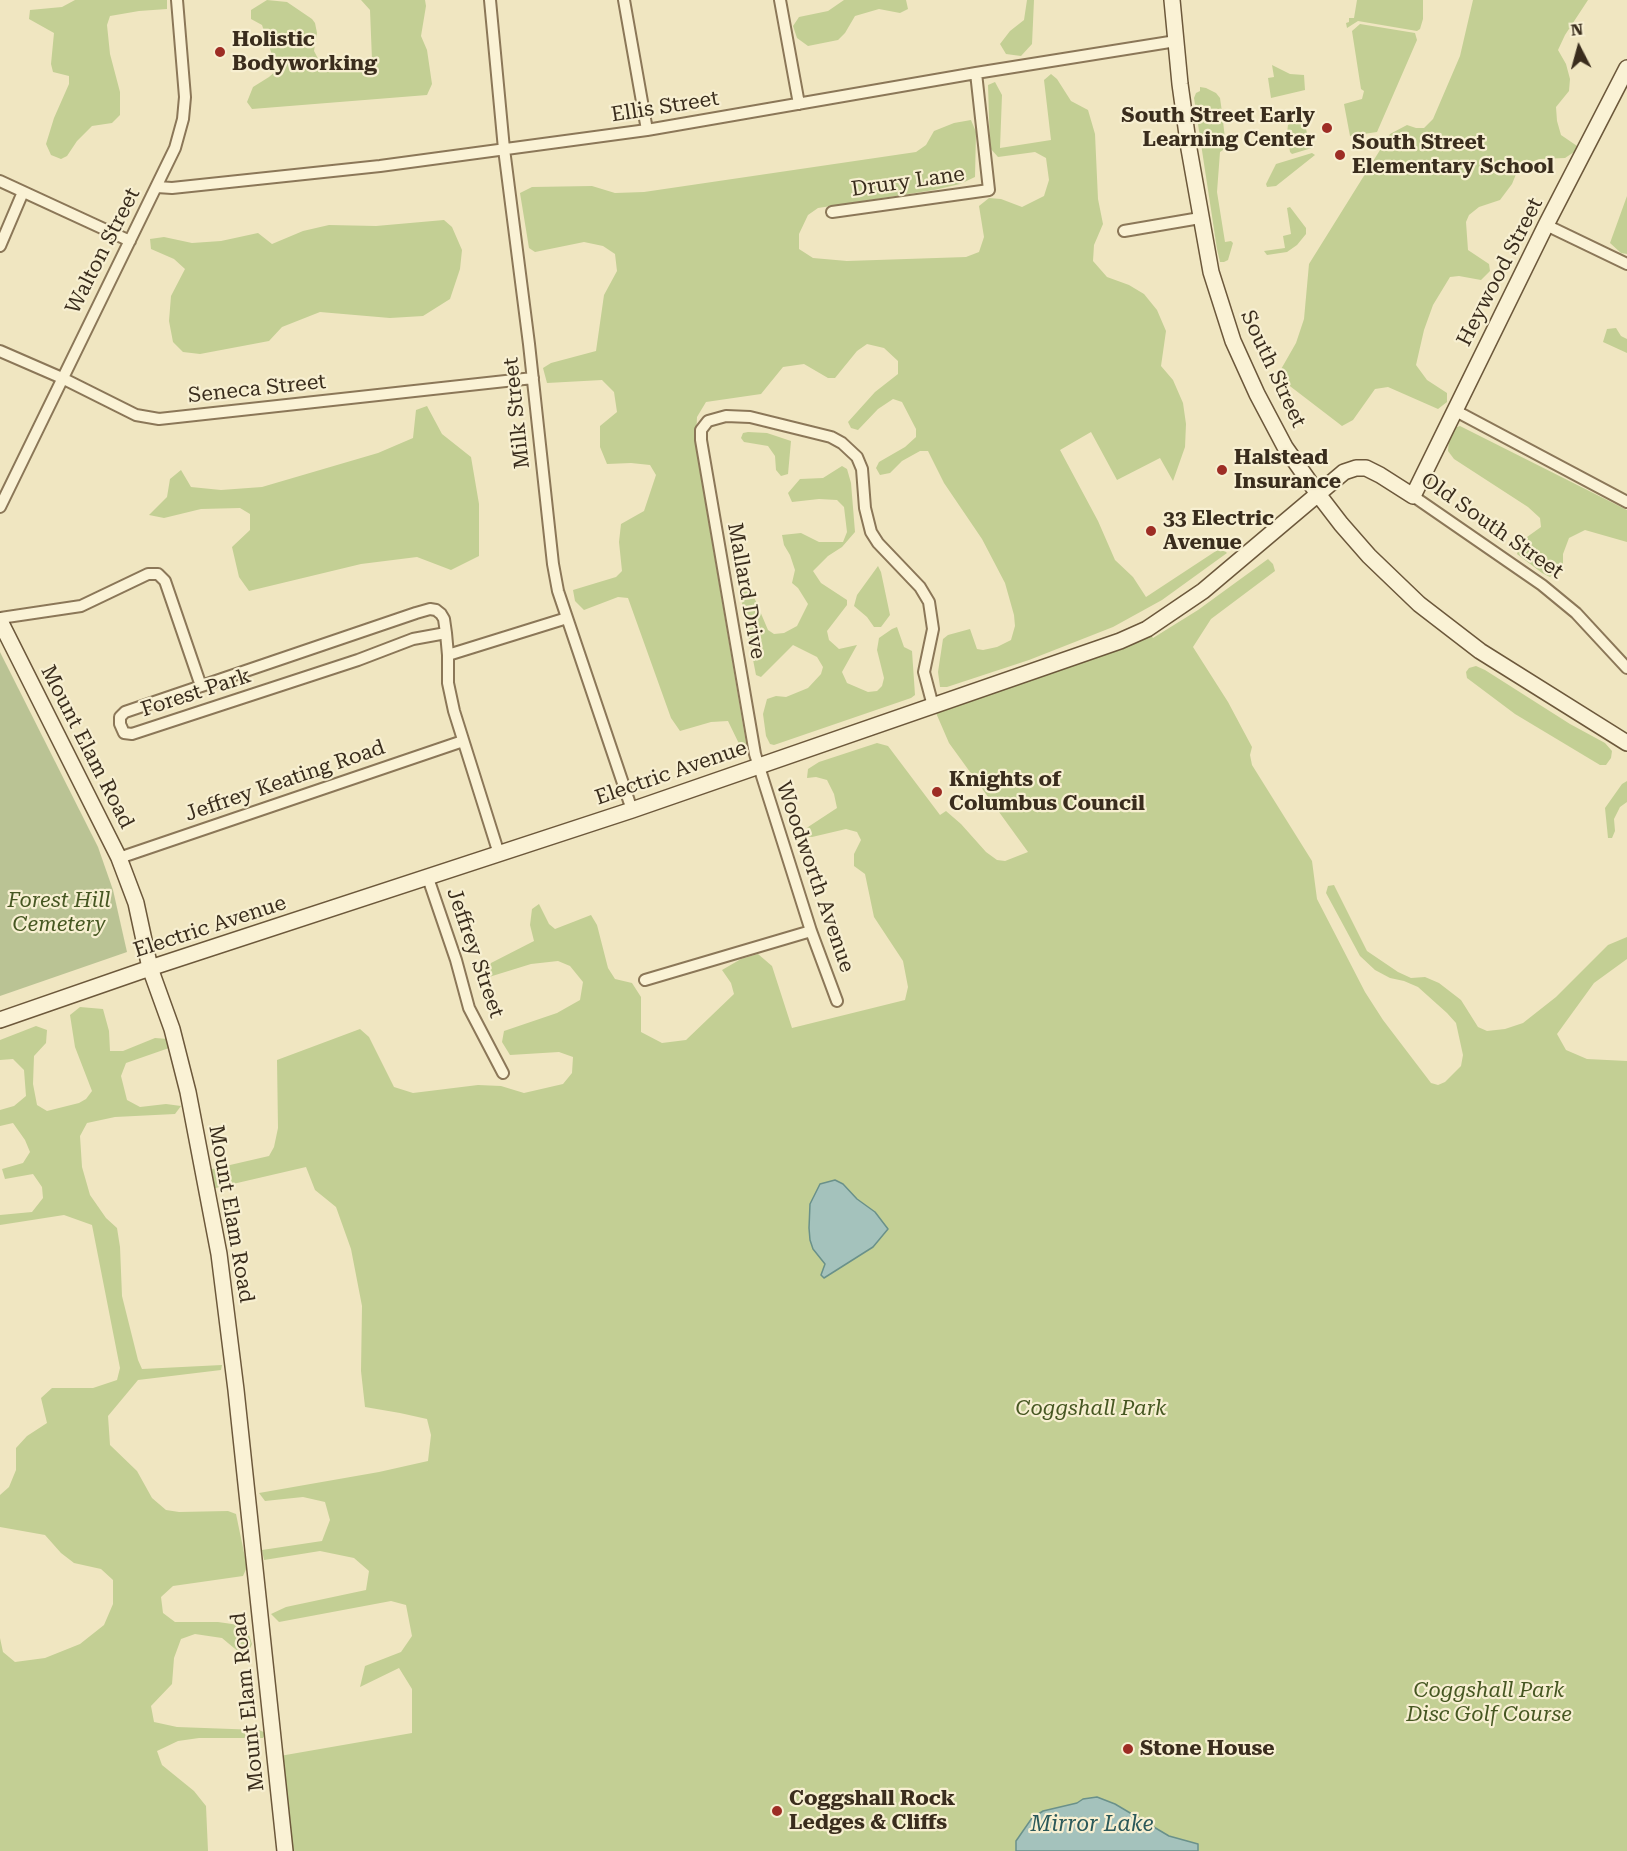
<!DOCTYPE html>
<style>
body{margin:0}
#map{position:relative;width:1627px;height:1851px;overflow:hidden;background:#f0e6c1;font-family:"Roboto Serif",serif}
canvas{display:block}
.north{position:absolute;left:1549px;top:18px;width:60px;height:60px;-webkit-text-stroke:4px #f7efd1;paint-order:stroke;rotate:354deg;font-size:16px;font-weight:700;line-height:24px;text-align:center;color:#3a2d1d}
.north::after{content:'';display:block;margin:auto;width:21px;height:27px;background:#3a2d1d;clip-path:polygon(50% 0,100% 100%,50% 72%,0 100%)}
</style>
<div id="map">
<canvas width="1627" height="1851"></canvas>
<div class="north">N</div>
</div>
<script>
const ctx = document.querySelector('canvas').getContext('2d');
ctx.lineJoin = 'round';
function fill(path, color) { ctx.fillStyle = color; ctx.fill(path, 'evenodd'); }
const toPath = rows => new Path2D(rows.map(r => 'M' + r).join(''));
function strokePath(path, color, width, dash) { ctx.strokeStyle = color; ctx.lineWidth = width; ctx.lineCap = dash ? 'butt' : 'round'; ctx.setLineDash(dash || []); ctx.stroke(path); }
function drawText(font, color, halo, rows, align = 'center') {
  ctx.font = font + ' "Roboto Serif",serif'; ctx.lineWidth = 4.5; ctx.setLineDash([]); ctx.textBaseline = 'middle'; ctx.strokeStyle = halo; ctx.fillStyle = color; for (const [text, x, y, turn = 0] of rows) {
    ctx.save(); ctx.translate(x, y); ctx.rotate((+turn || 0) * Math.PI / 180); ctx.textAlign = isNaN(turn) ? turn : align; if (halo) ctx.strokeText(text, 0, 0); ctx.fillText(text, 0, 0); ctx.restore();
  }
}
fill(toPath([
 [75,0,167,0,167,9,139,11,110,16,107,25,110,54,120,92,120,115,112,123,92,126,77,141,67,156,61,159,51,155,46,144,54,118,69,84,69,76,53,72,51,64,54,33,29,19,30,10,62,7],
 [267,0,287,2,312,19,315,23,317,33,314,51,322,66,338,72,362,70,372,60,370,10,361,0,425,0,426,6,421,36,427,50,432,84,427,95,252,109,247,102,253,87,269,77,277,70,262,25,251,19,251,10],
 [844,0,906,0,908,9,900,13,879,9,855,16,845,33,838,40,808,46,797,38,793,26,799,17,828,11],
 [1027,0,1034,0,1032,44,1021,56,1006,54,1000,44,1010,31,1024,20],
 [1357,0,1423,0,1423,19,1420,29,1417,31,1358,21,1347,28,1346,23,1349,22,1349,18,1354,18],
 [1473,0,1588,0,1565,35,1558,50,1566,64,1570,79,1569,91,1556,107,1557,121,1561,135,1580,148,1565,158,1539,159,1519,167,1512,184,1500,200,1479,207,1469,215,1466,222,1468,250,1489,264,1490,271,1481,280,1459,276,1450,277,1433,305,1424,330,1416,365,1427,380,1447,393,1447,402,1438,409,1388,387,1375,389,1353,420,1342,426,1282,380,1280,371,1296,343,1304,319,1309,264,1390,134,1407,125,1416,128,1424,128,1433,119,1460,56],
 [1360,24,1415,33,1417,40,1377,132,1350,136,1344,104,1362,99,1364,91,1361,89,1352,31],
 [1272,65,1290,74,1304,75,1305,90,1271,98,1268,78,1274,77],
 [1051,74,1057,79,1071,101,1088,110,1095,134,1098,199,1103,224,1094,245,1093,261,1107,277,1129,285,1144,294,1157,310,1166,331,1161,366,1173,380,1183,403,1186,424,1185,447,1173,481,1160,458,1117,480,1091,432,1060,450,1098,521,1115,560,1133,577,1146,597,1219,549,1224,550,1227,553,1162,600,1113,627,1029,660,947,687,940,687,938,672,943,639,948,635,970,629,977,649,983,650,997,647,1011,640,1015,626,1014,615,1005,583,982,539,944,483,928,451,920,451,902,461,890,473,880,475,876,468,879,462,905,447,916,437,916,429,902,402,893,399,878,409,858,430,851,428,848,422,875,392,898,374,898,361,884,348,867,344,857,351,835,378,828,378,804,364,783,367,761,394,706,402,697,417,696,440,698,460,747,749,744,754,728,721,711,722,680,731,671,718,628,598,618,597,584,610,575,601,573,590,616,577,622,571,619,542,621,524,644,511,656,475,650,465,631,463,607,464,600,447,600,426,617,412,614,392,602,380,547,383,543,368,551,363,596,351,604,295,617,271,615,254,603,246,584,242,535,252,529,248,520,193,532,187,592,186,615,193,644,192,916,152,926,145,934,131,954,123,971,120,976,132,975,177,960,184,934,190,818,208,808,215,799,234,799,249,813,258,847,261,966,257,979,252,984,237,979,206,989,198,1001,199,1022,207,1044,196,1049,180,1046,158,1035,152,998,157,990,148,988,85,995,82,1002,95,1000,148,1051,140,1044,80],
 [1200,87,1206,88,1216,93,1220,98,1222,112,1226,148,1220,152,1217,192,1225,242,1231,241,1233,243,1228,260,1224,262,1220,262,1217,249,1194,98,1196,93,1200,91],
 [1303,117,1307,133,1315,147,1292,154,1290,152,1287,133,1288,125,1294,119],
 [1312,153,1315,155,1276,186,1267,187,1266,184,1276,164],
 [1627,196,1627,254,1621,253,1610,243],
 [1290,207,1306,228,1306,234,1297,245,1287,252,1267,255,1264,251,1285,248,1283,236,1291,234,1287,208],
 [444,220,452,227,462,250,460,269,450,299,423,316,390,318,320,312,282,327,269,341,200,354,183,352,173,342,169,321,171,296,185,269,174,259,151,249,150,239,164,237,192,243,221,241,258,233,272,244,303,231,329,225,376,226],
 [1616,328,1621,336,1627,339,1627,353,1603,342,1607,329],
 [427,406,442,434,471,457,479,504,479,556,451,570,417,557,361,564,249,591,239,577,232,547,250,530,250,514,240,508,201,509,164,518,149,515,167,497,170,479,181,470,191,487,221,490,262,487,378,453,413,438,416,410],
 [1460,426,1627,510,1627,542,1585,530,1569,538,1563,554,1563,565,1550,577,1542,573,1517,554,1520,542,1541,527,1540,518,1528,507,1454,459,1448,451,1449,440,1454,428],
 [748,432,767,433,791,441,788,474,781,476,776,470,775,456,768,446,744,442,741,438,743,433],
 [842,466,847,469,851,483,855,532,842,547,828,556,813,571,821,583,847,600,847,605,827,631,829,640,839,649,857,645,842,672,847,683,868,692,877,691,882,686,884,678,877,650,879,638,892,629,897,627,904,647,912,651,915,695,911,698,774,745,770,744,766,736,763,714,767,699,776,696,786,697,808,688,821,674,823,667,817,657,793,645,761,677,756,675,740,593,741,588,746,586,751,590,768,630,774,634,784,633,797,626,808,604,798,588,792,583,795,570,790,555,784,545,782,535,801,533,819,542,843,542,847,532,844,507,837,500,819,499,792,502,788,493,800,479,823,478],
 [1268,559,1273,564,1275,571,1211,619,1193,647,1228,702,1252,747,1250,755,1252,765,1312,861,1317,899,1365,992,1383,1020,1431,1083,1438,1085,1445,1082,1461,1066,1463,1055,1456,1023,1447,1013,1418,987,1404,981,1390,978,1375,970,1360,956,1326,893,1328,886,1334,885,1367,951,1398,972,1411,978,1425,977,1439,983,1461,1000,1478,1027,1487,1031,1505,1029,1523,1023,1556,997,1608,945,1627,937,1627,959,1594,983,1557,1034,1566,1050,1587,1059,1627,1061,1627,1851,285,1851,274,1757,412,1733,412,1689,399,1668,360,1687,365,1666,401,1652,412,1636,406,1605,391,1601,279,1622,271,1614,286,1607,366,1590,369,1571,354,1558,320,1551,264,1560,262,1550,322,1541,330,1520,325,1502,303,1497,265,1501,259,1493,379,1472,428,1461,431,1435,427,1419,400,1413,365,1407,361,1371,362,1306,351,1249,336,1207,315,1190,306,1167,207,1190,204,1171,269,1156,274,1147,278,1128,277,1060,360,1029,369,1037,394,1087,413,1093,478,1085,501,1086,524,1093,563,1084,572,1073,573,1057,559,1052,510,1055,502,1042,504,1031,557,1013,580,1000,583,982,570,966,558,961,531,964,489,977,483,972,491,963,534,941,530,925,532,909,539,904,549,924,555,929,591,915,597,925,608,968,615,979,632,983,641,997,641,1032,662,1043,686,1040,734,994,731,983,722,970,741,959,758,954,772,966,792,1028,905,1000,908,987,903,961,874,917,865,874,854,866,854,854,861,840,857,832,846,829,812,837,801,836,808,827,837,808,834,794,827,780,816,777,807,778,808,769,819,762,877,743,888,746,940,815,946,811,961,824,986,852,997,860,1005,861,1028,852,949,743,933,706,1147,629,1153,638,1198,610],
 [878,566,881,572,890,615,881,627,874,627,867,617,854,606,857,595],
 [1476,666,1485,670,1570,724,1605,743,1612,751,1611,758,1606,765,1600,765,1515,714,1467,678,1466,672,1469,668],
 [1627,781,1627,802,1620,807,1614,819,1615,831,1612,838,1608,838,1605,808,1622,784],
 [80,1007,103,1009,109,1031,110,1051,123,1051,155,1038,168,1039,169,1048,126,1063,121,1076,127,1100,140,1107,166,1104,181,1106,175,1114,115,1117,87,1123,80,1136,82,1167,90,1195,106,1218,117,1228,120,1247,122,1296,138,1360,142,1369,222,1365,221,1370,138,1380,108,1416,110,1445,137,1471,152,1498,166,1510,179,1512,228,1511,236,1514,247,1567,243,1576,173,1586,161,1597,163,1613,175,1622,218,1622,246,1626,252,1644,248,1653,240,1653,222,1638,195,1634,181,1639,174,1658,172,1684,151,1706,154,1722,177,1727,259,1730,266,1733,263,1738,199,1738,178,1741,157,1751,162,1765,194,1791,206,1806,208,1851,0,1851,0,1638,3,1652,15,1662,45,1658,80,1644,104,1625,113,1604,113,1580,101,1569,74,1563,61,1553,45,1535,0,1527,0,1495,9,1487,16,1470,16,1448,27,1436,47,1423,41,1398,52,1388,93,1388,117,1380,120,1368,92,1225,64,1215,0,1225,0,1215,32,1212,43,1198,42,1187,33,1174,5,1179,2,1169,23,1163,30,1152,25,1140,13,1123,0,1126,0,1110,14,1106,26,1096,24,1070,13,1059,0,1060,0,1040,36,1026,47,1030,46,1043,34,1056,33,1084,37,1105,47,1111,79,1103,86,1099,92,1091,75,1047,70,1015]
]), '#c3cf94');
fill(toPath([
 [0,652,98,847,113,890,127,952,0,996]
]), '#bac394');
const water = toPath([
 [835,1180,843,1184,857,1199,875,1212,888,1229,873,1247,824,1278,821,1275,825,1264,813,1249,810,1240,809,1228,810,1204,820,1184,835,1180],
 [1097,1797,1115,1804,1169,1836,1198,1844,1198,1851,1016,1851,1016,1841,1032,1818,1043,1811,1077,1803,1083,1799,1097,1797]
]);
fill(water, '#a4c2bc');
strokePath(water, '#6a918a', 1.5);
const street = toPath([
 [490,0,504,149,529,344,553,564,558,591,632,810],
 [624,0,647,130],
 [780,0,799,104],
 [0,181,130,241],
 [157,187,172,188,380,166,647,130,976,73,1176,41],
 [832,212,989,190,976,73],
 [1546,225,1627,264],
 [1124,231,1200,218],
 [0,246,23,192],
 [0,351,62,378,136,415,159,419,533,378],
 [1454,410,1627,502],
 [1413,496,1542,585,1576,613,1627,668],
 [0,507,175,148,183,119,185,97,177,0],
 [0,618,81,606,148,574,158,574,165,581,201,686],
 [446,633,413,639,358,660,132,734,124,733,120,724,120,717,125,712,416,613,430,609,436,610,441,614,444,619,446,633,448,655,448,683,454,711,499,854],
 [448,655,567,618],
 [119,858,463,741],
 [428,878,456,960,469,1008,503,1073],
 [645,980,811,931],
 [837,1001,811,931,755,754,701,440,701,430,708,421,726,416,750,417,831,437,842,443,857,457,862,469,865,508,871,532,878,543,920,587,929,602,933,629,924,672,933,706]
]);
const secondary = toPath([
 [1172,0,1180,84,1189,149,1211,272,1233,341,1257,394,1285,447,1318,494,1341,524,1369,556,1419,604,1480,651,1627,743],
 [0,621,119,858,136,903,150,968,172,1029,188,1092,219,1254,236,1390,285,1851],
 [0,1020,150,968,632,810,1120,641,1147,629,1203,591,1344,472,1356,468,1366,468,1380,475,1413,496,1546,225,1627,68]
]);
strokePath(street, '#8b7758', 14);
strokePath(secondary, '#6c583b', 18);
strokePath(street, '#faf2d5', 10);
strokePath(secondary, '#faf2d5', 15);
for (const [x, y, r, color] of [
 [220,52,6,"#9d2d24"],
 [1327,128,6,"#9d2d24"],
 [1340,155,6,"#9d2d24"],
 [1222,470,6,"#9d2d24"],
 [1151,531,6,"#9d2d24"],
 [937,792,6,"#9d2d24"],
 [1128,1749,6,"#9d2d24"],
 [777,1811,6,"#9d2d24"]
]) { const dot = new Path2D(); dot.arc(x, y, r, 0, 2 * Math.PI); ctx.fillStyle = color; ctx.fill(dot); strokePath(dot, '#f7efd1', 2); }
drawText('bold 21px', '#3a2d1d', '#f7efd1', [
 ["Holistic",232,40],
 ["Bodyworking",232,64],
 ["South Street Early",1315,116,"right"],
 ["Learning Center",1315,140,"right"],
 ["South Street",1352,143],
 ["Elementary School",1352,167],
 ["Halstead",1234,458],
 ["Insurance",1234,482],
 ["33 Electric",1163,519],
 ["Avenue",1163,543],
 ["Knights of",949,780],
 ["Columbus Council",949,804],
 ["Stone House",1140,1749],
 ["Coggshall Rock",789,1799],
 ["Ledges & Cliffs",789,1823]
], 'left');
drawText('21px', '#3a2d1d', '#f7efd1', [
 ["Ellis Street",665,107,-9],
 ["Drury Lane",908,182,-8],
 ["Walton Street",103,251,-63],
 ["Heywood Street",1500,272,-63],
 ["South Street",1273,369,65],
 ["Seneca Street",257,389,-6],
 ["Milk Street",517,413,-96],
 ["Old South Street",1492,526,35],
 ["Mallard Drive",746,591,80],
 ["Forest Park",196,693,-18],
 ["Mount Elam Road",87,747,63],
 ["Electric Avenue",671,773,-19],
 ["Jeffrey Keating Road",285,781,-19],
 ["Woodworth Avenue",815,877,71],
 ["Electric Avenue",210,927,-18],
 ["Jeffrey Street",475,953,71],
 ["Mount Elam Road",231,1214,80],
 ["Mount Elam Road",248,1702,-96]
]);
drawText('italic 21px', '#465722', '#f7efd1', [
 ["Forest Hill",59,901],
 ["Cemetery",59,925],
 ["Coggshall Park",1091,1409],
 ["Coggshall Park",1489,1691],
 ["Disc Golf Course",1489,1715]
]);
drawText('italic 22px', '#2b595a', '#f7efd1', [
 ["Mirror Lake",1092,1825]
]);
</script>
